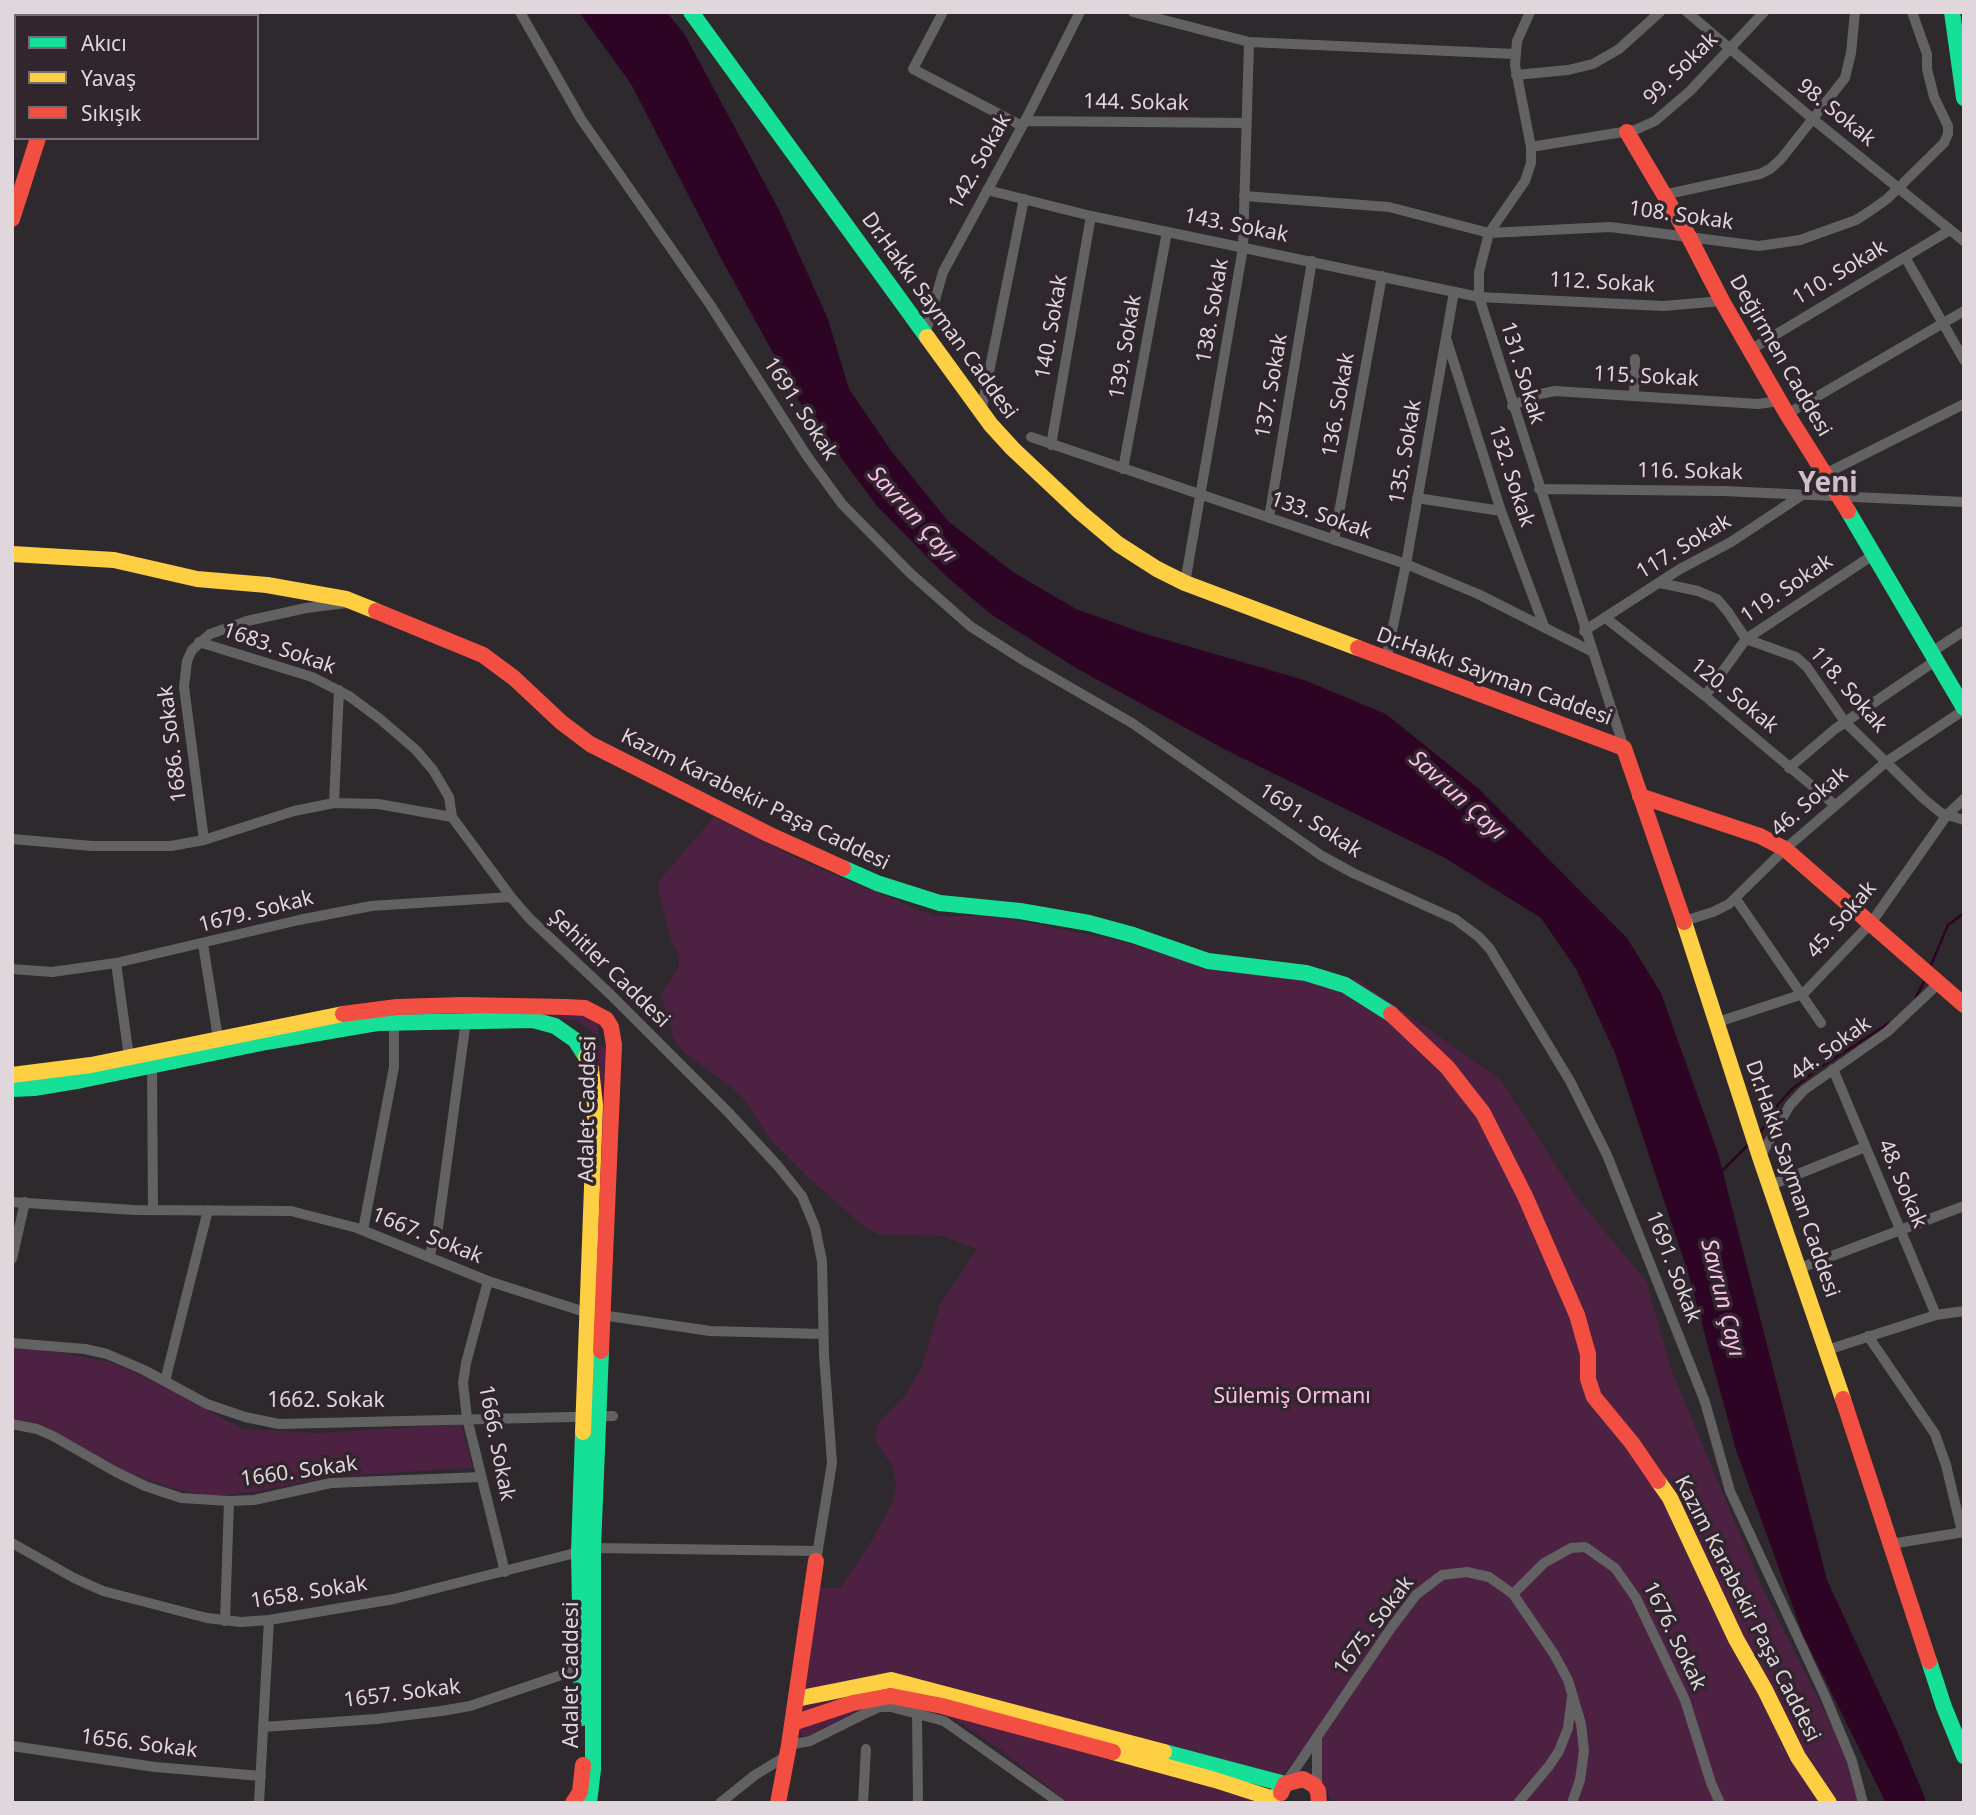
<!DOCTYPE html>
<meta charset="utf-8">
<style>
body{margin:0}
#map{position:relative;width:1976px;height:1815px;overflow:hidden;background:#2e292c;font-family:"Noto Sans",sans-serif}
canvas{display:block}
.frame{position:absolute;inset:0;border:14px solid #dfd7dc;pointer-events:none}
.legend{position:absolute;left:14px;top:14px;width:245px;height:126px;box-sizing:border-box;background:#31262d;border:2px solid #776d73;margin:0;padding:9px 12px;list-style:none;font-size:21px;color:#dfd7dc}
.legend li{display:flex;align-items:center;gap:14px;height:35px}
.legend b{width:35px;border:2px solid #776d73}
</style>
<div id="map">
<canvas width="1976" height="1815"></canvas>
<div class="frame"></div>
<ul class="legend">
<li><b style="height:9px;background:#16e098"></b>Akıcı</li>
<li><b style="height:9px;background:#ffcf43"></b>Yavaş</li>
<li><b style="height:9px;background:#f24e42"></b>Sıkışık</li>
</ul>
</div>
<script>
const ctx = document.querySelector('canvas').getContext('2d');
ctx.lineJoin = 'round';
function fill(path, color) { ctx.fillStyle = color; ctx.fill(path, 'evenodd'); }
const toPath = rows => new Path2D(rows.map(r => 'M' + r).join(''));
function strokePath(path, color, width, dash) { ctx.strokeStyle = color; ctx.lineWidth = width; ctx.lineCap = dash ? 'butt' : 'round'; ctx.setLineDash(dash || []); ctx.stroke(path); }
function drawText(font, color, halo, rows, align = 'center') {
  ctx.font = font + ' "Noto Sans",sans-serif'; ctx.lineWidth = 7; ctx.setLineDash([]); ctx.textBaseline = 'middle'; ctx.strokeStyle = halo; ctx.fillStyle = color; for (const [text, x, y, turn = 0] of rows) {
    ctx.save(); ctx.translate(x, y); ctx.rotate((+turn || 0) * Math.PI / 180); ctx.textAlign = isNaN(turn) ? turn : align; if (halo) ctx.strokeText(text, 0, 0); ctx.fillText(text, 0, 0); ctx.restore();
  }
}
fill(toPath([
 [714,817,811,865,934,916,994,916,1108,938,1220,969,1357,979,1501,1080,1575,1195,1646,1281,1671,1369,1762,1587,1834,1730,1866,1803,1334,1803,1324,1790,1321,1780,1321,1755,1306,1746,1259,1803,1069,1803,1002,1751,957,1721,933,1709,884,1702,856,1712,806,1737,802,1735,799,1731,820,1588,840,1588,869,1545,894,1500,896,1485,892,1466,877,1443,875,1434,879,1422,904,1397,922,1367,940,1304,977,1249,942,1236,877,1234,861,1224,810,1179,770,1139,746,1102,736,1091,686,1054,675,1042,661,995,679,966,679,956,671,939,657,883],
 [414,1013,506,1013,590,1016,598,1025,600,1042,596,1034,578,1021,534,1015,270,1033],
 [597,1045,606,1046,598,1286,595,1287,600,1130],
 [12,1347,64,1353,113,1363,158,1384,243,1429,318,1433,461,1424,473,1468,335,1476,254,1492,213,1496,174,1489,129,1473,38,1423,12,1418]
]), '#4c2141');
fill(toPath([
 [579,12,666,12,684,33,779,210,828,319,849,389,892,452,949,522,1013,572,1076,609,1146,634,1304,680,1386,714,1479,789,1627,938,1661,993,1718,1153,1827,1580,1897,1731,1927,1803,1886,1803,1803,1635,1736,1450,1689,1276,1615,1053,1576,969,1541,918,1445,858,1226,750,1076,668,992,615,947,577,877,506,801,404,722,260,631,84]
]), '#2e0425');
strokePath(toPath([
 [1931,965,1948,925,1964,913],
 [1916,997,1926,978],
 [1760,1133,1776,1107,1791,1090,1815,1071,1889,1023],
 [1720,1173,1750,1143]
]), '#2e0425', 2.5);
strokePath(toPath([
 [520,12,581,119,711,306,807,456,842,504,910,573,970,626,1023,660,1132,723,1322,856,1353,873,1455,919,1479,937,1490,949,1570,1081,1607,1155,1705,1402,1730,1491,1825,1696,1852,1761,1863,1803],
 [943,12,913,69,1022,126],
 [1133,12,1249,42,1515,54],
 [1530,12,1517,41,1515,65,1531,147,1531,163,1525,181,1489,233,1479,272,1479,297,1624,748],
 [1687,12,1814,120,1964,241],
 [1516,75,1568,70,1593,64,1619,49,1660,12],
 [1025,121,1246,123],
 [1531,147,1635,130,1655,121,1690,91,1764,12],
 [987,190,1091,216,1479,297,1663,306,1722,301],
 [1663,195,1760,174,1770,169,1781,159,1845,78,1851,53,1855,12],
 [1244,196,1389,207,1489,233,1610,227,1759,246,1800,240,1856,220,1870,211,1887,199,1944,143,1948,134,1948,126,1934,97,1927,69,1927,54,1912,12],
 [1905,257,1964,360],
 [925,335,943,272,1025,121,1080,12],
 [1447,341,1501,511,1544,626],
 [1750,350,1950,230],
 [1634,395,1635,359],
 [1512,406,1535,395,1555,391,1758,404,1779,401],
 [981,412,1024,199],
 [1787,414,1964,311],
 [1031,437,1406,564,1478,594,1591,651],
 [1051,445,1091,216],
 [1123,469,1167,232],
 [1825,474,1964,404],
 [1539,489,1723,491,1964,502],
 [1417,498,1501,511],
 [1269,518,1312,261],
 [1334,540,1382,276],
 [1185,583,1243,248,1249,42],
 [1660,583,1698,591,1717,599,1728,612,1746,639,1796,657,1807,667,1845,722,1924,799,1941,813,1964,820],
 [1607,619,1705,696,1835,805],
 [1584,631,1680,569,1731,542,1802,495],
 [199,642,312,677,349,696,380,719,416,750,433,770,449,797,452,817],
 [1930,653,1964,631],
 [1386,660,1406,564,1454,292],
 [1705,696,1746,639,1873,555],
 [1789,768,1835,729,1935,661],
 [334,803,339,690],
 [12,839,92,846,171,846,204,840,294,811,334,803,378,804,452,817,511,897,529,918,610,994,728,1112,778,1166,802,1196,815,1227,822,1261,824,1355,832,1463,816,1561],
 [204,840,184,687,187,661,192,650,210,634,247,621,306,608,346,603],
 [1736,899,1821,1023],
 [1684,921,1713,912,1729,904,1785,849,1886,762,1964,710],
 [203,944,218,1038],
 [116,963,129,1057],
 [12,969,52,972,116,963,299,920,371,906,511,897],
 [1718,1022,1803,994,1871,923,1947,815,1964,799],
 [152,1065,153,1210],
 [1833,1069,1936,1315],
 [1760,1157,1790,1105,1804,1090,1887,1032,1938,984],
 [1771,1185,1865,1147],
 [12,1202,134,1210,291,1211,357,1228,488,1281,588,1313,710,1331,823,1334],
 [363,1230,394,1067,394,1022],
 [429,1257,438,1228,466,1020],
 [12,1259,25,1202],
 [1800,1268,1964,1206],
 [488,1281,466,1363,463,1383,467,1418,505,1572],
 [1868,1336,1935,1434,1946,1465,1962,1532],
 [12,1343,85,1349,107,1354,144,1370,207,1404,245,1417,279,1424,613,1416],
 [1827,1350,1936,1315,1964,1311],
 [165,1381,208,1210],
 [12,1424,37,1429,53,1436,116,1472,145,1486,181,1498,229,1501,254,1500,331,1483,481,1477],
 [12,1543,74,1578,103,1591,207,1618,241,1622,269,1620,394,1599,579,1552],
 [1891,1544,1964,1532],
 [593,1548,818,1551],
 [1513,1594,1544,1563,1571,1548,1585,1547,1615,1568,1636,1598,1685,1700,1711,1783,1720,1803],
 [225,1621,229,1501],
 [917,1712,918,1803],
 [263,1727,376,1719,441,1711,470,1706,582,1668],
 [1317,1739,1317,1789],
 [789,1745,810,1741,864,1714,880,1707,891,1707,944,1721,1060,1803],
 [12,1746,155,1767,261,1776],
 [1285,1784,1391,1628,1416,1595,1442,1575,1467,1572,1489,1577,1513,1594,1554,1654,1568,1680,1581,1724,1584,1751,1580,1780,1572,1803],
 [259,1803,269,1620],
 [720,1803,755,1775,788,1755],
 [863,1803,866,1749],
 [1518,1803,1549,1766,1559,1751,1568,1728,1572,1697]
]), '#636262', 10);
strokePath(toPath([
 [691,12,927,337],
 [1952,12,1964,98],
 [1848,511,1964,708],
 [843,868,877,883,940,903,1020,911,1089,923,1133,935,1208,961,1306,973,1345,985,1391,1014],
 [12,1089,34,1088,82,1080,266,1042,377,1023,533,1020,555,1026,575,1040,586,1057],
 [1929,1661,1944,1707,1964,1756],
 [582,1718,579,1552,583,1432],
 [1164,1752,1285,1784,1271,1803],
 [589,1803,593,1769,593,1548,601,1351]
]), '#16e098', 16);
strokePath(toPath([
 [61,16,62,12],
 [927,337,991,425,1013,449,1080,512,1118,544,1157,569,1185,583,1358,648],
 [12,554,114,560,197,579,267,585,346,599,376,611],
 [1684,922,1760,1157,1843,1399],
 [12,1075,91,1065,343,1014],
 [583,1432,595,1105,591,1069,586,1057],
 [1658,1481,1670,1498,1736,1639,1765,1690,1798,1757,1829,1803],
 [796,1699,891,1680,1164,1752],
 [1113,1752,1215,1780,1274,1799]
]), '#ffcf43', 16);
strokePath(toPath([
 [1627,132,1688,235,1722,301,1787,414,1848,511],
 [12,219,38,138],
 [376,611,483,655,514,678,561,722,590,744,768,834,843,868],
 [1358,648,1624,748,1684,922],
 [1640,796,1760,836,1785,849,1964,1005],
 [343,1014,397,1007,462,1005,566,1007,585,1008,606,1019,611,1027,614,1045,601,1351],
 [1391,1014,1447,1067,1483,1113,1525,1196,1577,1315,1588,1354,1588,1379,1594,1397,1632,1443,1658,1481],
 [1843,1399,1929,1661],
 [793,1723,853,1703,891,1696,942,1706,1113,1752],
 [1281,1793,1285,1784,1303,1779,1314,1785,1318,1791,1319,1803],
 [573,1803,580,1792,583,1765],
 [778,1803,789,1745,816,1561]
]), '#f24e42', 16);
drawText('21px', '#dfd7dc', '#31262d', [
 ["99. Sokak",1681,69,-44],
 ["144. Sokak",1136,103,1],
 ["98. Sokak",1836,113,39],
 ["142. Sokak",980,162,-61],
 ["108. Sokak",1681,216,8],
 ["143. Sokak",1236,226,11],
 ["110. Sokak",1840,273,-31],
 ["112. Sokak",1602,283,3],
 ["138. Sokak",1213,311,-80],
 ["Dr.Hakkı Sayman Caddesi",939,316,54],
 ["140. Sokak",1052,327,-80],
 ["139. Sokak",1126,347,-80],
 ["Değirmen Caddesi",1780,356,60],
 ["131. Sokak",1522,373,73],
 ["115. Sokak",1646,377,3],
 ["137. Sokak",1272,386,-80],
 ["136. Sokak",1339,405,-80],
 ["1691. Sokak",800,409,57],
 ["135. Sokak",1406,452,-80],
 ["116. Sokak",1690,472,1],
 ["132. Sokak",1511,476,72],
 ["133. Sokak",1321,516,19],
 ["117. Sokak",1684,547,-31],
 ["119. Sokak",1787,589,-34],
 ["1683. Sokak",279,649,19],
 ["Dr.Hakkı Sayman Caddesi",1494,677,20],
 ["118. Sokak",1848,690,49],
 ["120. Sokak",1734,696,39],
 ["1686. Sokak",173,744,-97],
 ["Kazım Karabekir Paşa Caddesi",755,800,26],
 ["46. Sokak",1810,802,-41],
 ["1691. Sokak",1310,821,33],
 ["1679. Sokak",256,912,-14],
 ["45. Sokak",1842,920,-49],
 ["Şehitler Caddesi",609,969,44],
 ["44. Sokak",1831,1049,-36],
 ["Adalet Caddesi",588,1109,-89],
 ["Dr.Hakkı Sayman Caddesi",1792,1179,71],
 ["48. Sokak",1902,1184,67],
 ["1667. Sokak",427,1236,22],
 ["1691. Sokak",1673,1267,69],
 ["1662. Sokak",326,1401],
 ["1666. Sokak",496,1443,79],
 ["1660. Sokak",299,1472,-8],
 ["1658. Sokak",309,1593,-9],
 ["Kazım Karabekir Paşa Caddesi",1747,1609,63],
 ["1675. Sokak",1374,1626,-53],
 ["1676. Sokak",1674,1636,64],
 ["Adalet Caddesi",572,1675,-90],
 ["1657. Sokak",402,1694,-7],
 ["1656. Sokak",139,1744,7]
]);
drawText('21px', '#fdc0e9', '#31262d', [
 ["Sülemiş Ormanı",1292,1397]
]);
drawText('italic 23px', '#fcbee8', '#31262d', [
 ["Savrun Çayı",912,515,48],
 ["Savrun Çayı",1457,796,42],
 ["Savrun Çayı",1722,1298,76]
]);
drawText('bold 28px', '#cebfc8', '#31262d', [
 ["Yeni",1828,484]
]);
</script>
